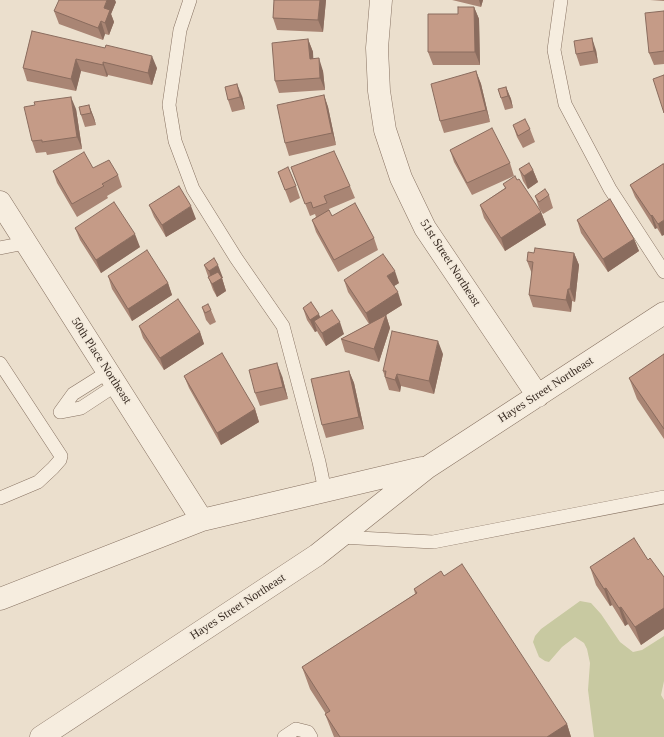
<!DOCTYPE html>
<style>
body{margin:0}
canvas{display:block;background:#ebdfcd}
</style>
<canvas width="664" height="737"></canvas>
<script>
const ctx = document.querySelector('canvas').getContext('2d');
ctx.lineJoin = 'round';
function fill(path, color) { ctx.fillStyle = color; ctx.fill(path, 'evenodd'); }
const toPath = rows => new Path2D(rows.map(r => 'M' + r).join(''));
function strokePath(path, color, width, dash) { ctx.strokeStyle = color; ctx.lineWidth = width; ctx.lineCap = dash ? 'butt' : 'round'; ctx.setLineDash(dash || []); ctx.stroke(path); }
function drawText(font, color, halo, rows, align = 'center') {
  ctx.font = font + ' "Times New Roman",serif'; ctx.lineWidth = 3; ctx.setLineDash([]); ctx.textBaseline = 'middle'; ctx.strokeStyle = halo; ctx.fillStyle = color; for (const [text, x, y, turn = 0] of rows) {
    ctx.save(); ctx.translate(x, y); ctx.rotate((+turn || 0) * Math.PI / 180); ctx.textAlign = isNaN(turn) ? turn : align; if (halo) ctx.strokeText(text, 0, 0); ctx.fillText(text, 0, 0); ctx.restore();
  }
}
fill(toPath([
 [580,601,591,603,601,614,620,642,633,652,642,650,664,636,664,681,661,695,664,700,664,737,594,737,588,690,590,663,587,649,584,643,575,637,562,647,549,662,545,661,539,657,533,642,535,636,541,629]
]), '#c8c9a1');
const lane = toPath([
 [190,0,180,30,169,105,175,141,193,189,236,258,283,326,319,462,325,491],
 [561,0,554,50,565,104,610,189,664,272],
 [0,248,25,243],
 [0,363,61,456,60,460,53,468,38,482,0,498],
 [108,372,73,394,60,412,81,408,116,385],
 [340,537,433,542,664,497],
 [284,737,296,729,308,732,311,737]
]);
const street = toPath([
 [381,0,377,48,379,91,385,130,401,178,425,228,538,396],
 [0,202,202,520],
 [0,599,202,520,422,468],
 [41,737,317,555,428,467,664,313]
]);
strokePath(lane, '#877262', 14);
strokePath(street, '#877262', 23);
strokePath(lane, '#f6eddf', 13);
strokePath(street, '#f6eddf', 22);
fill(toPath([
 [274,0,326,0,323,32,277,30,273,18],
 [452,0,483,0,481,7],
 [650,0,664,0,664,1],
 [116,2,111,14,114,22,109,35,105,34,103,40,59,24,54,11],
 [474,7,479,19,480,65,433,65,428,52,458,14],
 [664,11,664,64,654,65,649,53],
 [32,31,157,68,152,85,108,75,107,77,81,71,76,91,27,81,23,68],
 [308,39,313,52,313,59,323,71,325,90,279,93,275,81],
 [596,50,598,63,580,66,576,54],
 [476,71,481,84,490,122,444,133,440,121],
 [506,87,511,99,513,108,505,110,501,98],
 [324,95,328,107,336,145,289,156,285,143],
 [242,96,245,109,232,112,228,100],
 [89,105,94,118,96,125,85,127,81,115],
 [76,109,82,149,47,155,46,152,36,153,32,141],
 [513,125,530,129,535,142,523,148,517,137],
 [450,150,510,163,514,176,472,195,454,162],
 [663,164,662,236,657,228,655,229,635,197,630,185],
 [291,167,350,186,355,198,329,209,330,213,332,216,374,238,378,250,338,272,316,232,312,220,316,217,315,214,310,216],
 [93,168,118,175,122,187,107,196,108,198,77,217,57,183,53,171],
 [519,169,533,170,538,182,528,189,523,181],
 [278,172,296,186,300,198,290,203],
 [503,184,541,212,546,225,505,251,484,218,480,205,505,188],
 [549,195,553,208,543,214,539,208,535,196],
 [149,205,196,219,166,237,154,217],
 [577,220,634,239,639,251,608,272,581,233],
 [75,228,140,247,101,273,80,240],
 [534,253,574,253,579,265,575,302,572,301,571,312,533,307,529,295,532,274,527,261],
 [204,265,223,278,222,278,226,291,217,297,213,290],
 [108,276,168,283,172,295,132,321,112,289],
 [344,280,399,283,394,286,402,305,386,315,390,328,379,362,345,352,341,339,369,324,348,292],
 [202,307,211,310,216,322,210,325,206,320],
 [303,308,320,317,344,334,326,346,318,333,317,331,315,332,307,320],
 [139,326,200,332,204,344,164,370,143,338],
 [443,354,434,394,401,386,400,392,389,390,383,371],
 [664,354,664,439,637,399,629,378],
 [349,371,354,383,364,429,326,438,322,425],
 [184,376,255,409,259,422,221,445,189,388],
 [282,376,288,399,260,406,255,393],
 [648,560,664,577,664,629,641,645,628,624,625,626,612,605,610,606,596,585,590,567],
 [444,576,567,724,571,737,334,737,325,714,326,714,310,689,302,667,415,594,414,589]
]), '#a98574');
fill(toPath([
 [107,0,115,0,116,2,111,14,114,22,109,35,105,23,104,8],
 [320,0,326,0,323,32,318,20],
 [479,0,483,0,481,7],
 [474,7,479,19,480,65,475,52],
 [101,21,105,34,103,40,98,28],
 [592,38,596,50,598,63,594,51],
 [308,39,313,52,314,72,310,59],
 [152,56,157,68,152,85,148,73],
 [319,58,323,71,325,90,320,78],
 [76,59,81,71,76,91,71,79],
 [103,62,108,75,107,77,103,65],
 [476,71,481,84,490,122,486,110],
 [237,84,242,96,245,109,240,97],
 [506,87,511,99,513,108,508,96],
 [324,95,328,107,336,145,332,133],
 [71,97,76,109,82,149,77,137],
 [89,105,94,118,96,125,91,113],
 [533,170,538,182,528,189,524,176],
 [191,206,196,219,166,237,162,225],
 [541,212,546,225,505,251,501,238],
 [652,215,657,228,655,229,651,216],
 [664,220,664,235,662,236,658,224],
 [135,234,140,247,101,273,96,260],
 [634,239,639,251,608,272,603,259],
 [574,253,579,265,575,302,570,289],
 [218,265,223,278,222,278,226,291,217,297,212,284,213,284,209,271],
 [395,271,399,283,391,288,387,276],
 [168,283,172,295,132,321,128,309],
 [568,289,572,301,571,312,566,300],
 [398,292,402,305,386,315,390,328,379,362,374,349,370,325,366,313],
 [319,314,324,327,314,321,317,331,315,332,310,320],
 [340,322,344,334,326,346,322,333],
 [200,332,204,344,164,370,160,358],
 [438,341,443,354,434,394,429,381],
 [277,363,282,376,288,399,283,387],
 [349,371,354,383,364,429,359,417],
 [397,374,401,386,400,392,395,380],
 [255,409,259,422,221,445,217,433],
 [606,588,612,605,610,606,604,589],
 [621,607,628,624,625,626,619,608],
 [664,608,664,629,641,645,635,627],
 [567,724,571,737,547,737]
]), '#8a6c5e');
const building = toPath([
 [59,0,107,0,104,8,110,10,105,23,101,21,98,28,54,11,59,0],
 [274,0,320,0,318,20,273,18,274,0],
 [458,7,474,7,475,52,428,52,428,14,458,14,458,7],
 [664,11,664,51,649,53,645,13,664,11],
 [32,31,105,48,106,45,152,56,148,73,103,62,103,65,76,59,71,79,23,68,32,31],
 [592,38,594,51,576,54,574,41,592,38],
 [308,39,310,59,319,58,320,78,275,81,272,43,308,39],
 [476,71,486,110,440,121,431,84,476,71],
 [664,75,664,113,653,79,664,75],
 [237,84,240,97,228,100,225,87,237,84],
 [506,87,508,96,501,98,498,89,506,87],
 [324,95,332,133,285,143,277,105,324,95],
 [71,97,77,137,42,142,42,140,32,141,24,107,35,105,34,102,71,97],
 [89,105,91,113,81,115,79,107,89,105],
 [525,119,530,129,518,136,513,125,525,119],
 [492,128,510,163,467,183,450,150,492,128],
 [334,151,350,186,324,196,327,203,313,208,311,202,305,204,291,167,334,151],
 [84,152,93,168,109,160,118,175,102,184,104,186,72,204,53,171,84,152],
 [529,163,533,170,524,176,519,169,529,163],
 [663,164,664,164,664,220,658,224,652,215,651,216,630,185,663,164],
 [288,167,296,186,285,190,278,172,288,167],
 [515,176,517,180,519,179,541,212,501,238,480,205,506,188,503,184,515,176],
 [179,186,191,206,162,225,149,205,179,186],
 [545,189,549,195,539,202,535,196,545,189],
 [610,199,634,239,603,259,577,220,610,199],
 [114,202,135,234,96,260,75,228,114,202],
 [355,203,374,238,334,260,312,220,329,210,332,216,355,203],
 [535,248,574,253,570,289,568,289,566,300,529,295,533,262,527,261,528,252,534,253,535,248],
 [147,250,168,283,128,309,108,276,147,250],
 [383,254,395,271,387,276,398,292,366,313,344,280,383,254],
 [214,258,218,265,209,271,204,265,214,258],
 [218,272,222,278,212,284,208,277,218,272],
 [178,299,200,332,160,358,139,326,178,299],
 [311,302,319,314,310,320,303,308,311,302],
 [208,304,211,310,205,313,202,307,208,304],
 [332,310,340,322,322,333,314,321,332,310],
 [386,315,374,349,341,339,386,315],
 [392,331,438,341,429,381,397,374,395,380,385,377,386,371,383,371,392,331],
 [222,353,255,409,217,433,184,376,222,353],
 [664,354,664,429,629,378,664,354],
 [277,363,283,387,255,393,249,370,277,363],
 [349,371,359,417,322,425,311,379,349,371],
 [634,538,648,560,650,558,664,577,664,608,635,627,621,607,619,608,606,588,604,589,590,567,634,538],
 [462,564,567,724,547,737,340,737,325,714,330,711,302,667,417,593,414,589,441,571,444,576,462,564]
]);
fill(building, '#c59b87');
strokePath(building, '#8a6c5e', 1);
drawText('12px', '#392c23', '#f3eadc', [
 ["51st Street Northeast",450,263,57],
 ["50th Place Northeast",101,361,57],
 ["Hayes Street Northeast",546,390,-33],
 ["Hayes Street Northeast",238,607,-33]
]);
</script>
